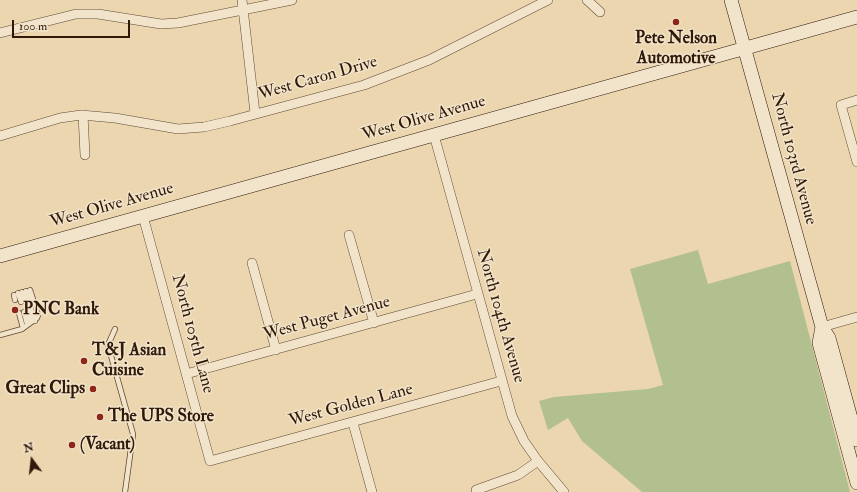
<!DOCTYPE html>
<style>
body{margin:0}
#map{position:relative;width:857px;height:492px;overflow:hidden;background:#ebd6af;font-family:"IM FELL Double Pica",serif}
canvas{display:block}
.north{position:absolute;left:12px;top:440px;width:40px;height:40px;-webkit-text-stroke:3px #f2e4cb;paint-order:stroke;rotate:345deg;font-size:11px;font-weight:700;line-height:16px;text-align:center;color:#301909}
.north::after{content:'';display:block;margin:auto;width:14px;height:18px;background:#301909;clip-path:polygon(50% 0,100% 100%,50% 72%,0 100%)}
.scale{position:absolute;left:12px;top:20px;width:118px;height:18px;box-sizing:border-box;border:2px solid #301909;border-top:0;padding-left:5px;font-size:12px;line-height:14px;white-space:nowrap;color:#301909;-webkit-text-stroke:3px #f2e4cb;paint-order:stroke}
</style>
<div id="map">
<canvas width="857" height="492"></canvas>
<div class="north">N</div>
<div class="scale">100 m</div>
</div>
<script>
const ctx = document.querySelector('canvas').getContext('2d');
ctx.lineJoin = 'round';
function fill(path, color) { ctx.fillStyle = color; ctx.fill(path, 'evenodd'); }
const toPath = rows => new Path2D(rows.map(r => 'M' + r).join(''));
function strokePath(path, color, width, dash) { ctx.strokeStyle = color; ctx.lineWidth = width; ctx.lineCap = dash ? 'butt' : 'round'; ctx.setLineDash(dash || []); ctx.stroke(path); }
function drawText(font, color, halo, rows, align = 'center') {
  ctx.font = font + ' "IM FELL Double Pica",serif'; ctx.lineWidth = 3; ctx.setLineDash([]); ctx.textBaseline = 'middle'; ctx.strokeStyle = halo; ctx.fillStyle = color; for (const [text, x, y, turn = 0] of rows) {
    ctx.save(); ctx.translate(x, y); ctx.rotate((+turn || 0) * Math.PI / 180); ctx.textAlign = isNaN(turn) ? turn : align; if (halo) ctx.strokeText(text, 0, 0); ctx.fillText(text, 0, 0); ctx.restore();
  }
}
fill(toPath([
 [698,250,708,284,790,261,850,492,642,492,582,441,568,418,548,430,539,401,554,397,648,389,663,385,630,269]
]), '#b2bf8f');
const lane = toPath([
 [26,291,29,300],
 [22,292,25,301],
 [18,293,21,302],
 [14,295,15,300],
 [31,309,35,321],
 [28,311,31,322],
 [24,312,27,324],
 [19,313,23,328],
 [115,329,108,345,133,434,125,492],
 [0,335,22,329,37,318,38,315,30,290]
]);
const street = toPath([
 [242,0,255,113],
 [587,0,600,12],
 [0,33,76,14,98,14,161,24,178,23,292,0],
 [857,100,841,105,857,162],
 [83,115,85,155],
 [434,135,512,416,524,441,538,461,564,492],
 [0,136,60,118,81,115,115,118,178,129,204,127,230,121,364,85,429,60,548,0],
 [143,216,210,461,501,381],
 [349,235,374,323],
 [252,263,276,350],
 [822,327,857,317],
 [186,374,477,294],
 [353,423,372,492],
 [476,490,518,475,538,461]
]);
const secondary = toPath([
 [731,0,822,327,829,338,857,440],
 [0,256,857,17],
 [822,327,819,343,857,483]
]);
strokePath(lane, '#5f4832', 6);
strokePath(street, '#5f4832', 10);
strokePath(secondary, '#301909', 14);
strokePath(lane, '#f2e4cb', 4.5);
strokePath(street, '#f2e4cb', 9);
strokePath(secondary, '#f2e4cb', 13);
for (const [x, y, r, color] of [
 [676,22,4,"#8f2418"],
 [15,310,4,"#8f2418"],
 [84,361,4,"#8f2418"],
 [93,389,4,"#8f2418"],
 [100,417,4,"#8f2418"],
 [72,445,4,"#8f2418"]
]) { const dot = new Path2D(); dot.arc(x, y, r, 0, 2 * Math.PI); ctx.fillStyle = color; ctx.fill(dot); strokePath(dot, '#f2e4cb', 1.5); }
drawText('bold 17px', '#301909', '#f2e4cb', [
 ["Pete Nelson",676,39,"center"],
 ["Automotive",676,59,"center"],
 ["PNC Bank",23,310],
 ["T&J Asian",92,351],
 ["Cuisine",92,371],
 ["Great Clips",85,389,"right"],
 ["The UPS Store",108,417],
 ["(Vacant)",80,445]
], 'left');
drawText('17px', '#301909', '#f2e4cb', [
 ["West Caron Drive",318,79,-16],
 ["West Olive Avenue",424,119,-16],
 ["North 103rd Avenue",793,159,75],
 ["West Olive Avenue",112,206,-16],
 ["North 104th Avenue",500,316,74],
 ["West Puget Avenue",327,319,-15],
 ["North 105th Lane",192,334,75],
 ["West Golden Lane",351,406,-15]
]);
</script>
